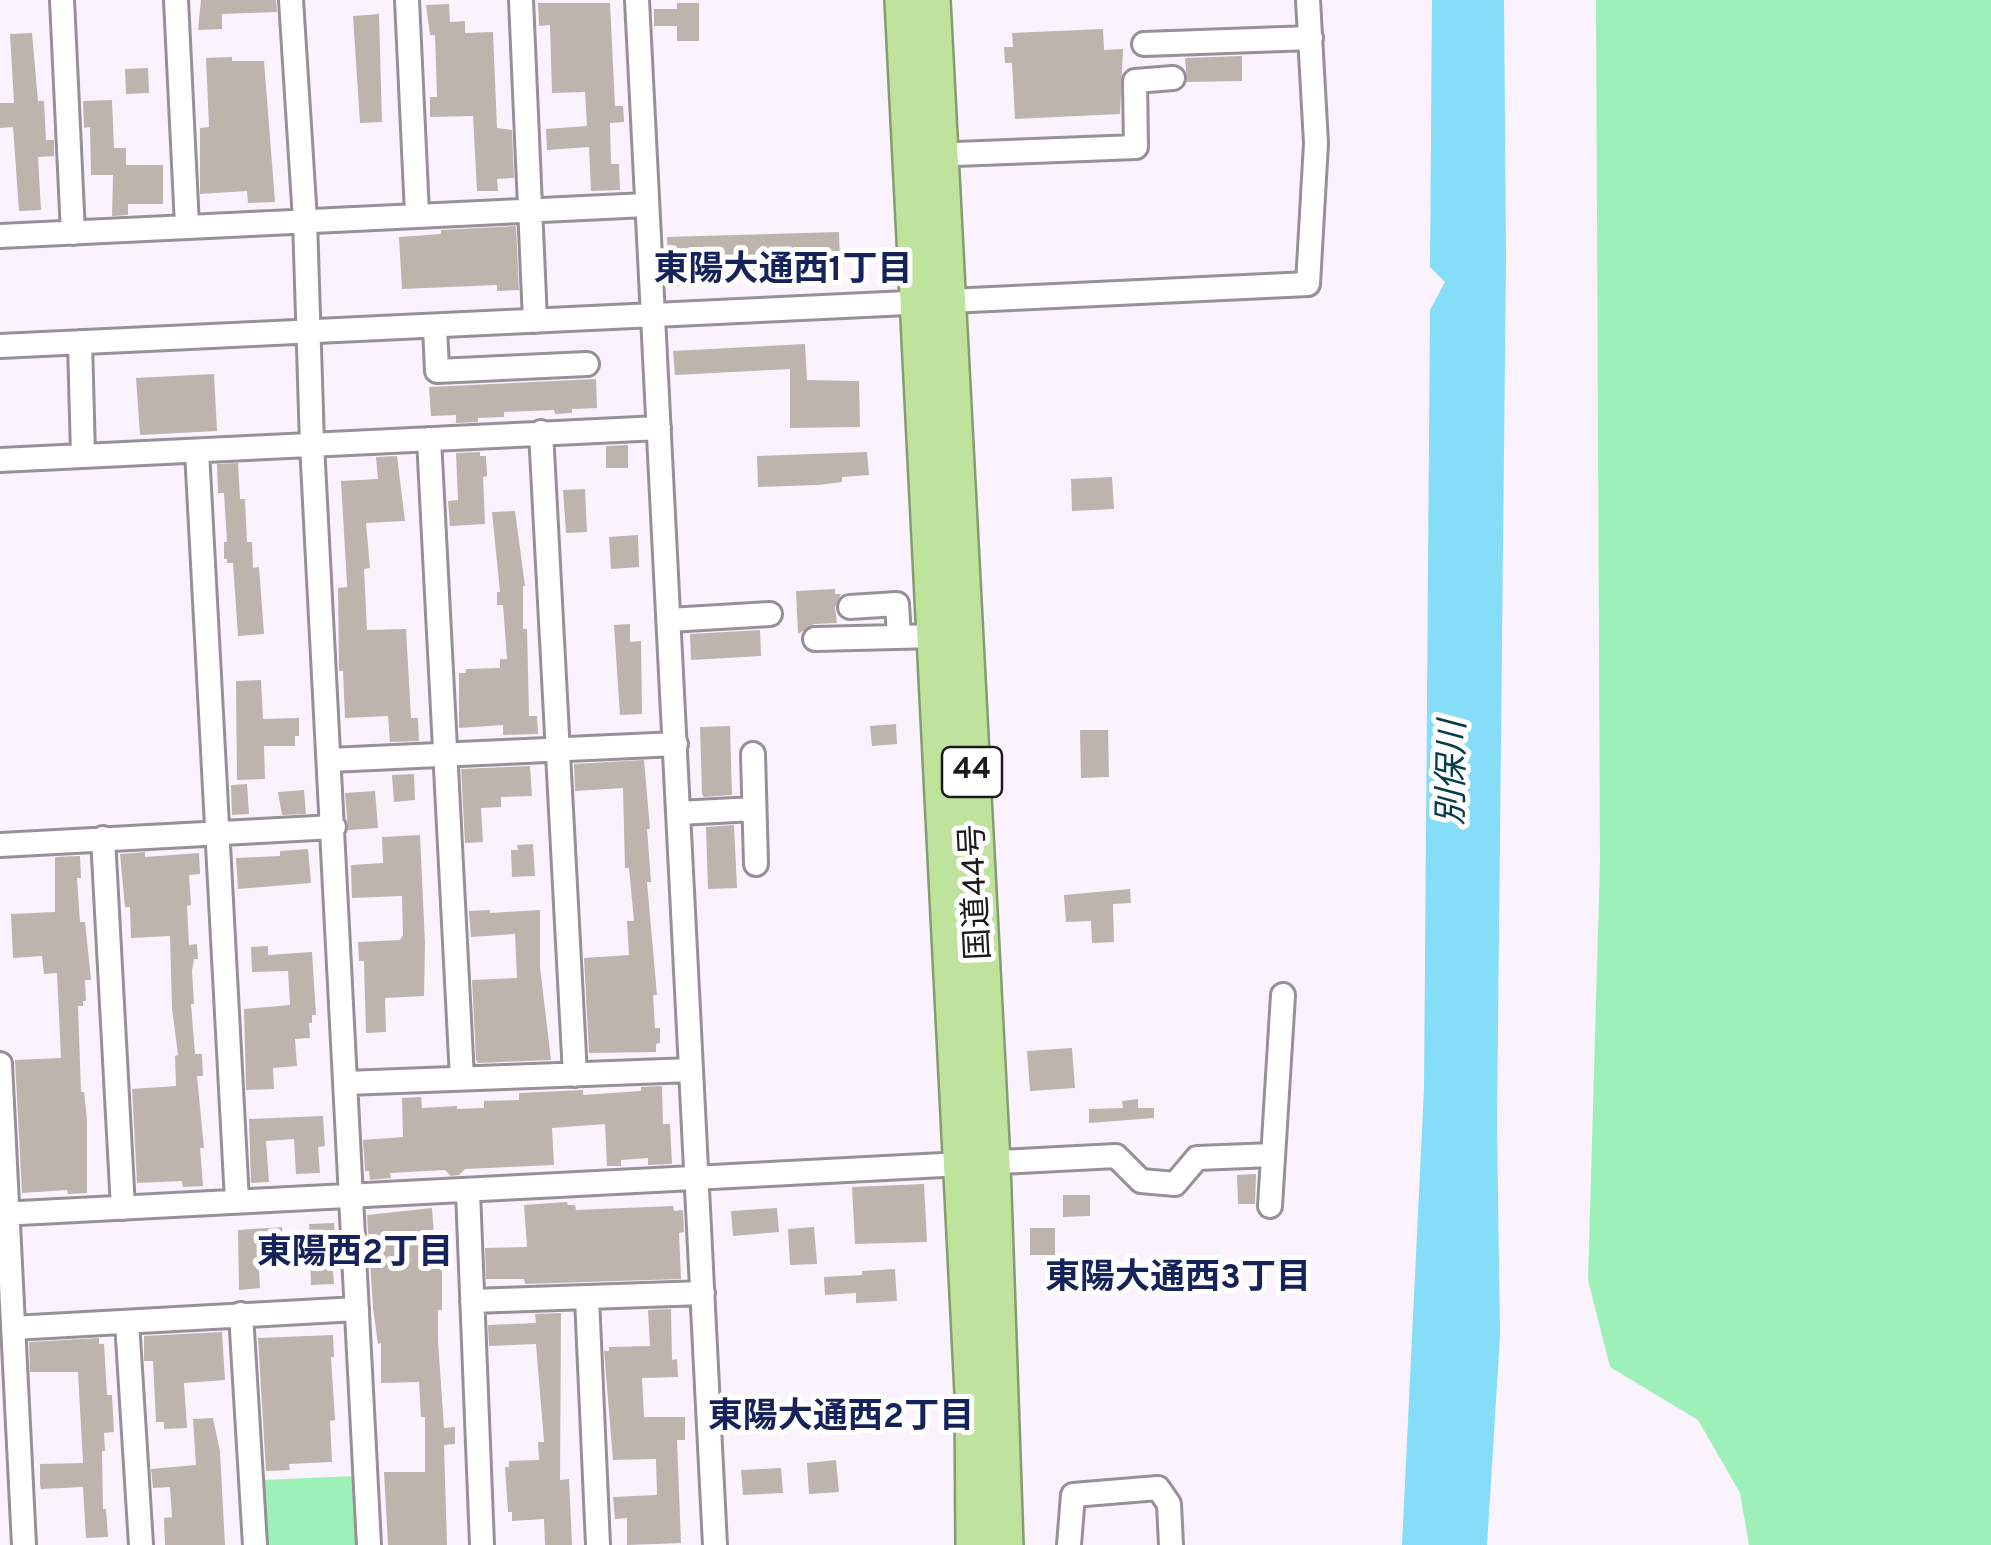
<!DOCTYPE html>
<meta charset="utf-8">
<style>
body{margin:0}
canvas{display:block;background:#faf2fc}
</style>
<canvas width="1991" height="1545"></canvas>
<script>
const ctx = document.querySelector('canvas').getContext('2d');
ctx.lineJoin = 'round';
function fill(path, color) { ctx.fillStyle = color; ctx.fill(path, 'evenodd'); }
const toPath = rows => new Path2D(rows.map(r => 'M' + r).join(''));
function strokePath(path, color, width, dash) { ctx.strokeStyle = color; ctx.lineWidth = width; ctx.lineCap = dash ? 'butt' : 'round'; ctx.setLineDash(dash || []); ctx.stroke(path); }
function drawText(font, color, halo, rows, align = 'center') {
  ctx.font = font + ' Overpass,"Noto Sans JP",sans-serif'; ctx.lineWidth = 10; ctx.setLineDash([]); ctx.textBaseline = 'middle'; ctx.strokeStyle = halo; ctx.fillStyle = color; for (const [text, x, y, turn = 0] of rows) {
    ctx.save(); ctx.translate(x, y); ctx.rotate((+turn || 0) * Math.PI / 180); ctx.textAlign = isNaN(turn) ? turn : align; if (halo) ctx.strokeText(text, 0, 0); ctx.fillText(text, 0, 0); ctx.restore();
  }
}
fill(toPath([
 [1596,0,1991,0,1991,1545,1749,1545,1740,1493,1698,1420,1610,1367,1588,1280,1600,862],
 [354,1476,357,1545,267,1545,264,1480]
]), '#9df0b8');
fill(toPath([
 [1432,0,1504,0,1506,258,1497,1123,1500,1336,1487,1545,1402,1545,1424,1089,1430,310,1445,282,1430,267]
]), '#86ddf7');
fill(toPath([
 [201,0,276,0,277,12,222,14,222,29,198,30],
 [538,3,610,3,615,106,623,106,624,122,610,123,611,164,619,164,620,190,591,191,589,147,547,150,546,129,587,126,585,92,552,93,550,25,539,26],
 [677,3,699,3,699,41,677,41,677,26,654,26,654,9,677,9],
 [449,4,450,22,465,21,465,33,493,32,497,128,512,130,514,178,497,179,498,191,477,191,473,116,430,117,430,97,437,97,435,35,430,35,426,5],
 [379,14,382,122,360,123,353,16],
 [1103,29,1104,50,1123,49,1120,114,1015,119,1012,63,1005,63,1004,47,1013,47,1012,33],
 [32,33,38,101,44,101,46,140,54,140,54,156,38,157,41,210,19,211,13,127,0,128,0,103,14,103,10,34],
 [1242,56,1242,81,1187,82,1185,58],
 [232,57,232,61,264,61,275,202,248,203,247,191,200,194,200,128,209,127,206,58],
 [148,68,149,93,126,94,125,69],
 [112,100,114,148,126,148,126,165,163,165,163,204,128,204,128,215,112,216,113,175,91,175,90,127,84,128,83,101],
 [516,226,519,290,497,291,497,285,402,289,399,237,441,234,441,230],
 [839,232,840,261,795,263,796,270,741,270,740,260,706,262,707,284,676,286,675,260,668,260,667,237],
 [805,344,807,380,859,381,860,427,790,428,790,369,675,375,673,351],
 [214,374,217,431,140,435,136,378],
 [596,379,597,408,572,409,572,413,555,414,554,410,504,412,504,417,478,418,478,422,456,423,456,415,431,416,429,387],
 [628,445,628,468,606,468,606,446],
 [480,452,480,456,486,456,487,476,483,477,485,524,450,526,448,501,458,500,456,453],
 [867,452,869,475,842,477,842,482,818,485,758,487,757,456],
 [397,456,405,521,366,523,370,568,364,569,367,630,406,629,411,718,418,718,419,741,390,742,388,716,345,718,343,671,339,671,338,588,347,587,347,584,341,481,378,479,376,457],
 [238,463,240,499,245,499,247,542,252,542,253,568,259,567,264,634,238,636,233,563,227,563,227,559,224,559,224,542,227,542,224,493,218,493,217,464],
 [1112,477,1114,509,1072,511,1071,479],
 [585,489,587,532,566,533,563,490],
 [515,511,525,586,523,586,523,629,527,629,529,716,537,716,538,734,503,735,503,725,459,728,459,673,466,673,466,669,500,668,500,659,507,659,503,605,497,605,497,592,500,592,492,512],
 [638,535,639,567,611,569,609,537],
 [835,589,835,594,841,594,835,607,837,623,814,624,798,634,796,591],
 [630,624,630,642,641,641,642,714,620,715,614,625],
 [760,630,761,656,691,660,690,634],
 [261,680,263,719,299,718,299,736,295,736,295,746,264,746,265,779,237,780,236,681],
 [896,724,897,744,872,746,870,726],
 [730,726,732,795,704,797,702,794,700,727],
 [1080,730,1108,730,1109,777,1081,778],
 [644,760,650,829,647,829,651,882,647,882,657,995,653,995,655,1028,660,1028,660,1043,656,1044,656,1052,589,1053,584,958,629,955,627,921,634,921,629,868,625,868,623,788,575,791,574,764],
 [530,766,532,796,501,797,501,807,481,808,483,842,465,843,461,769],
 [414,774,415,800,394,802,392,775],
 [247,784,249,814,232,815,231,785],
 [304,790,306,814,282,815,278,792],
 [375,791,378,828,348,830,345,793],
 [734,825,737,888,708,889,706,827],
 [420,835,425,944,424,996,385,998,386,1032,366,1033,364,961,359,961,358,942,400,940,403,935,402,896,352,898,351,865,383,863,382,837],
 [533,844,535,876,512,877,511,850,518,850,517,845],
 [308,849,311,883,238,889,236,858,280,856,280,851],
 [145,852,145,857,199,853,200,874,189,875,191,905,187,906,189,945,197,944,198,959,194,959,192,971,194,1004,191,1004,195,1054,202,1054,203,1076,197,1076,204,1148,200,1148,203,1186,183,1187,182,1181,137,1183,132,1089,176,1086,175,1056,178,1055,172,1008,170,936,131,938,130,907,125,907,120,854],
 [80,856,81,878,77,878,80,922,85,922,91,980,85,980,86,1001,83,1001,83,1006,78,1006,81,1092,84,1092,87,1120,87,1193,68,1194,67,1190,22,1193,15,1060,61,1058,57,973,44,974,42,956,13,958,11,914,55,912,55,857],
 [1130,889,1131,903,1113,904,1114,942,1092,943,1091,921,1066,922,1064,895],
 [490,910,490,913,540,910,540,967,551,1060,478,1063,476,1060,472,980,517,978,515,934,471,937,469,911],
 [268,946,268,955,312,952,316,1015,312,1015,312,1023,309,1023,310,1038,295,1039,297,1066,273,1068,274,1089,246,1090,244,1009,290,1005,288,971,252,972,251,947],
 [1072,1048,1075,1088,1030,1091,1027,1051],
 [662,1086,663,1124,670,1124,672,1164,648,1165,648,1158,621,1160,621,1166,607,1166,605,1124,552,1128,554,1165,465,1169,459,1175,451,1176,445,1170,390,1173,391,1178,370,1180,369,1171,365,1171,363,1140,403,1137,402,1098,421,1097,422,1108,457,1106,457,1109,484,1108,484,1101,519,1100,519,1093,583,1090,583,1095,641,1091,641,1087],
 [1138,1099,1138,1108,1154,1108,1154,1118,1089,1123,1089,1109,1123,1108,1122,1101],
 [323,1116,325,1146,318,1147,320,1173,296,1174,294,1139,266,1141,269,1182,251,1183,249,1119],
 [1256,1174,1255,1204,1238,1204,1237,1175],
 [924,1184,927,1242,855,1244,852,1187],
 [1063,1195,1090,1195,1090,1216,1063,1217],
 [567,1202,568,1205,575,1205,576,1210,673,1206,674,1211,683,1210,684,1232,679,1233,681,1279,525,1284,524,1279,486,1279,485,1248,527,1247,524,1205],
 [432,1208,435,1247,442,1247,442,1310,438,1310,438,1341,444,1428,455,1427,455,1444,444,1445,447,1545,388,1545,384,1472,425,1472,425,1417,421,1417,419,1382,381,1383,381,1343,378,1344,373,1308,367,1215],
 [777,1208,779,1232,733,1236,731,1211],
 [334,1223,335,1244,331,1244,334,1284,311,1285,310,1256,287,1256,287,1241,310,1240,309,1224],
 [282,1227,284,1252,258,1254,260,1288,239,1290,238,1230],
 [814,1227,817,1264,790,1265,788,1229],
 [1030,1228,1055,1228,1055,1255,1030,1255],
 [895,1269,897,1301,856,1303,856,1293,825,1295,824,1277,862,1275,862,1271],
 [671,1309,672,1360,677,1359,678,1377,642,1378,644,1417,685,1417,685,1440,677,1440,681,1543,627,1545,627,1518,615,1519,613,1497,657,1495,656,1459,613,1460,604,1351,609,1351,609,1347,650,1346,648,1310],
 [561,1313,560,1480,569,1479,572,1545,545,1545,544,1519,512,1521,512,1512,508,1512,505,1467,509,1467,509,1461,539,1460,538,1442,544,1442,536,1344,489,1346,488,1325,536,1323,535,1314],
 [222,1332,225,1380,184,1383,187,1428,164,1429,164,1422,156,1422,153,1361,144,1361,144,1336],
 [333,1335,334,1357,331,1357,335,1420,330,1421,332,1462,289,1464,290,1470,266,1471,258,1338],
 [99,1338,99,1344,104,1344,107,1395,112,1395,114,1432,104,1433,105,1451,102,1451,103,1509,106,1509,108,1537,86,1538,83,1487,41,1489,40,1484,40,1464,83,1463,78,1372,30,1372,29,1342],
 [213,1418,220,1452,225,1545,165,1545,164,1518,172,1517,170,1487,153,1488,151,1469,196,1465,193,1419],
 [836,1460,839,1492,809,1494,807,1463],
 [781,1468,783,1493,743,1495,741,1470]
]), '#bdb5ad');
const minor = toPath([
 [62,0,73,233],
 [176,0,187,226],
 [291,0,305,220,312,444,369,1545],
 [407,0,417,214],
 [521,0,535,321],
 [637,0,715,1545],
 [1144,44,1311,38],
 [930,155,1136,147,1135,81,1173,78],
 [0,236,646,205],
 [435,326,437,371,587,364],
 [80,342,83,455],
 [0,346,1308,284,1316,143,1308,0],
 [541,432,575,1075],
 [429,439,462,1078],
 [197,451,237,1201],
 [0,460,659,428],
 [850,607,897,604,899,637],
 [669,620,770,614],
 [815,639,936,636],
 [753,754,756,864],
 [330,760,676,744],
 [679,813,754,809],
 [103,838,123,1208],
 [0,845,334,827],
 [0,1064,24,1545],
 [346,1083,691,1070],
 [468,1192,482,1545],
 [1270,1206,1283,995],
 [0,1214,1116,1156,1141,1181,1175,1184,1197,1158,1273,1155],
 [587,1298,598,1545],
 [472,1301,703,1293],
 [241,1314,255,1545],
 [127,1322,141,1545],
 [13,1328,357,1309],
 [1069,1545,1073,1495,1158,1488,1169,1504,1171,1545]
]);
const highway = toPath([
 [903,0,973,1393,974,1545],
 [932,0,992,1163,1005,1545]
]);
strokePath(minor, '#979099', 28);
strokePath(highway, '#869c70', 40);
strokePath(minor, '#fff', 22);
strokePath(highway, '#bfe29d', 35);
for (const [x, y, w] of [
 [972,772,60]
]) { const box = new Path2D(); box.roundRect(x - w / 2, y - 25, w, 50, 8); ctx.fillStyle = '#fff'; ctx.fill(box); strokePath(box, '#1c1a1d', 2.5); }
drawText('bold 30px', '#1c1a1d', null, [
 ["44",972,772]
]);
drawText('32px', '#1c1a1d', '#fff', [
 ["国道44号",979,892,-93]
]);
drawText('bold 35px', '#16235a', '#fff', [
 ["東陽大通西1丁目",783,273],
 ["東陽西2丁目",355,1256],
 ["東陽大通西3丁目",1178,1281],
 ["東陽大通西2丁目",841,1420]
]);
drawText('italic 35px', '#043c49', '#fff', [
 ["別保川",1456,773,-89]
]);
</script>
